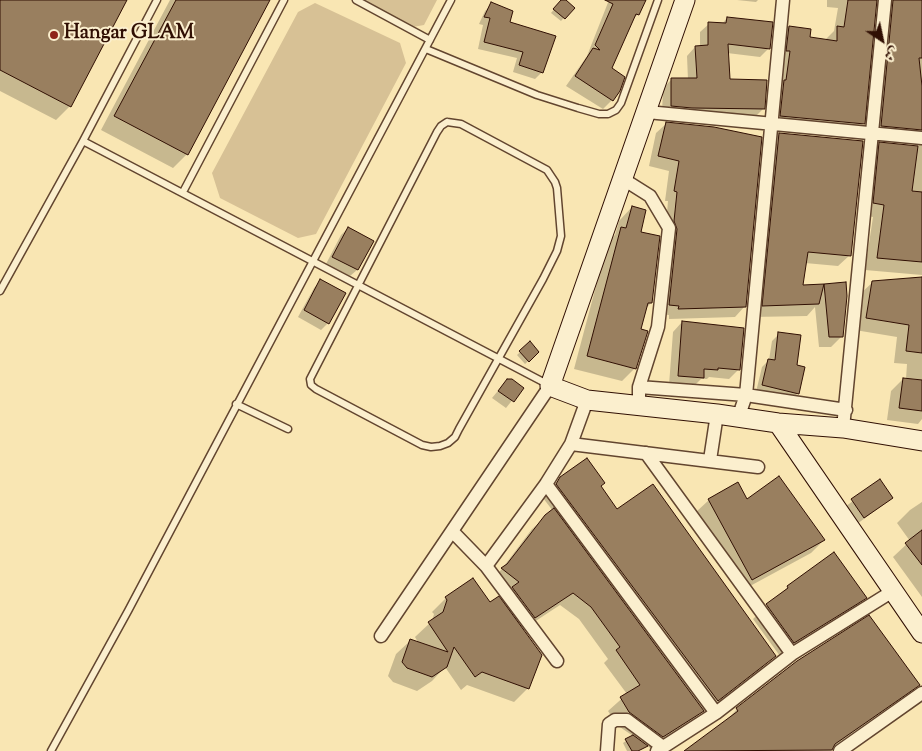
<!DOCTYPE html>
<meta charset="utf-8">
<style>
body{margin:0}
#map{position:relative;width:922px;height:751px;overflow:hidden;background:#f9e6b3;font-family:"Sorts Mill Goudy",Amiri,serif}
canvas{display:block}
.north{position:absolute;left:857px;top:15px;width:50px;height:50px;-webkit-text-stroke:4px #fbefce;paint-order:stroke;rotate:146deg;font-size:14px;font-weight:700;line-height:20px;text-align:center;color:#300f03}
.north::after{content:'';display:block;margin:auto;width:18px;height:22px;background:#300f03;clip-path:polygon(50% 0,100% 100%,50% 72%,0 100%)}
</style>
<div id="map">
<canvas width="922" height="751"></canvas>
<div class="north">ش</div>
</div>
<script>
const ctx = document.querySelector('canvas').getContext('2d');
ctx.lineJoin = 'round';
function fill(path, color) { ctx.fillStyle = color; ctx.fill(path, 'evenodd'); }
const toPath = rows => new Path2D(rows.map(r => 'M' + r).join(''));
function strokePath(path, color, width, dash) { ctx.strokeStyle = color; ctx.lineWidth = width; ctx.lineCap = dash ? 'butt' : 'round'; ctx.setLineDash(dash || []); ctx.stroke(path); }
function drawText(font, color, halo, rows, align = 'center') {
  ctx.font = font + ' "Sorts Mill Goudy",serif'; ctx.lineWidth = 4; ctx.setLineDash([]); ctx.textBaseline = 'middle'; ctx.strokeStyle = halo; ctx.fillStyle = color; for (const [text, x, y, turn = 0] of rows) {
    ctx.save(); ctx.translate(x, y); ctx.rotate((+turn || 0) * Math.PI / 180); ctx.textAlign = isNaN(turn) ? turn : align; if (halo) ctx.strokeText(text, 0, 0); ctx.fillText(text, 0, 0); ctx.restore();
  }
}
fill(toPath([
 [353,0,437,0,424,25,407,28],
 [315,3,400,43,406,63,316,234,298,238,220,198,212,173,298,12]
]), '#d7c195');
fill(toPath([
 [0,0,125,0,70,106,56,120,0,91],
 [170,0,269,0,187,154,173,168,101,130],
 [562,0,573,8,561,21,551,13],
 [609,0,644,0,638,14,632,20,610,69,612,100,603,109,566,86,587,56],
 [737,0,758,0,756,2],
 [827,0,922,0,922,275,865,270,873,217,862,215,868,155,880,143,919,147,911,142,869,138,882,13,878,5,875,5,863,124,851,136,769,128,777,39,789,27,808,38,825,40,834,31,838,8,827,7],
 [492,4,508,22,542,72,535,79,513,72,517,58,478,49,483,25,479,24,485,11],
 [727,18,769,48,760,57,727,53,729,80,763,109,755,117,662,114,663,88,672,79,688,80,687,56,695,47,700,47,700,32,709,24,722,24],
 [667,123,745,306,735,317,669,319,669,315,659,314,668,201,665,201,669,171,649,166,656,133],
 [779,134,850,255,838,266,805,263,802,286,822,288,825,285,842,336,831,347,819,347,815,307,807,316,752,317,768,145],
 [632,207,640,233,651,303,646,308,640,330,635,368,622,381,574,369,608,241,615,235,619,221],
 [348,228,372,241,357,270,350,276,326,264,341,235],
 [922,279,922,419,918,424,887,420,891,391,903,379,906,379,907,364,894,363,897,337,855,330,860,294,873,282],
 [320,281,328,323,321,330,298,317,314,288],
 [682,322,739,369,729,379,709,377,707,379,701,379,693,387,669,385,673,332],
 [779,334,796,366,798,393,791,400,756,392,762,367,769,360,772,341],
 [530,343,538,352,525,364,517,355],
 [507,380,522,388,506,408,492,398],
 [561,478,600,486,617,510,774,656,760,670,704,714,702,712,690,723,650,748,646,745,638,751,627,751,623,743,633,736,617,725,608,711,627,694,604,663,608,659,579,619,560,605,522,630,528,688,514,702,467,685,461,690,445,667,432,681,417,691,393,682,388,676,396,654,410,641,419,644,415,637,432,621,434,614,432,612,446,598,490,604,500,601,506,594,490,581,501,570,532,529,553,511,543,498],
 [879,481,891,498,884,504,857,524,845,507],
 [709,500,747,501,824,540,811,553,739,592,696,512],
 [922,502,922,597,893,557,910,541,897,523,910,510],
 [788,587,865,598,851,611,780,656,753,619],
 [918,685,906,697,831,749,831,751,686,751,726,721,737,709]
]), '#0003');
const building = toPath([
 [0,0,127,0,71,107,0,70,0,0],
 [176,0,270,0,188,155,114,116,176,0],
 [561,0,566,0,575,8,565,19,553,9,561,0],
 [605,0,646,0,639,15,636,14,612,68,625,77,620,91,613,101,575,76,593,48,600,50,595,45,613,4,605,0],
 [848,0,877,0,865,124,780,116,784,80,786,80,790,51,786,51,789,26,811,29,810,37,837,41,837,26,844,27,848,0],
 [893,0,922,0,922,58,919,58,922,86,922,130,881,126,893,0],
 [491,2,513,11,510,22,556,36,543,73,519,65,523,52,484,42,490,18,484,17,491,2],
 [727,17,773,22,770,49,728,44,730,79,767,80,765,109,692,108,671,106,671,78,697,78,695,46,708,45,708,22,726,23,727,17],
 [666,122,714,127,762,137,746,307,678,309,679,306,669,305,677,229,674,221,677,192,674,191,679,161,658,156,666,122],
 [779,133,863,141,851,256,808,252,803,285,824,284,819,304,762,306,779,133],
 [879,142,918,146,912,191,922,192,922,262,877,258,884,205,873,203,879,142],
 [632,206,646,210,641,232,660,236,652,303,648,303,641,329,648,331,636,369,587,356,621,227,626,228,632,206],
 [348,227,374,241,358,270,332,257,348,227],
 [922,277,922,353,906,351,909,325,866,318,872,281,922,277],
 [320,279,346,293,329,324,304,310,320,279],
 [846,282,847,296,843,337,829,337,824,284,846,282],
 [682,321,744,328,740,370,718,368,718,370,704,369,704,378,678,376,682,321],
 [778,332,801,335,797,365,805,367,799,394,762,385,768,359,775,360,778,332],
 [530,341,539,352,529,362,519,351,530,341],
 [903,378,922,380,922,411,899,408,903,378],
 [507,379,512,379,524,388,514,402,498,391,507,379],
 [587,458,605,483,601,486,617,509,653,484,776,656,718,701,556,484,560,477,587,458],
 [779,476,825,540,752,580,708,499,738,482,747,499,779,476],
 [880,479,893,498,864,518,851,499,880,479],
 [554,508,704,711,663,737,629,712,620,697,640,685,616,650,620,647,591,607,573,593,535,618,512,587,519,582,501,568,507,564,545,515,554,508],
 [922,530,922,565,905,543,922,530],
 [834,552,867,598,794,643,766,604,788,588,787,586,834,552],
 [473,578,490,602,499,596,542,655,529,689,482,672,475,677,454,647,447,667,432,677,407,668,402,662,410,639,448,652,428,622,443,612,447,600,445,597,473,578],
 [869,615,920,685,835,744,832,750,684,751,738,711,736,708,797,661,869,615],
 [633,735,648,746,638,751,632,751,625,739,633,735]
]);
fill(building, '#997f5f');
strokePath(building, '#300f03', 1);
const lane = toPath([
 [356,0,430,40],
 [426,49,537,95,578,108,599,114,608,114,616,110,621,103,658,0],
 [447,122,461,124,547,170,555,182,557,188,561,236,557,251,543,279,459,429,455,437,448,443,440,446,431,447,422,445,316,389,311,385,310,379,437,132,441,126,447,122],
 [83,141,549,385],
 [183,192,284,0],
 [0,291,83,141,157,0],
 [236,404,288,429],
 [51,751,128,611,451,0]
]);
const street = toPath([
 [647,112,922,138],
 [623,179,650,196,669,228,658,327,639,387,639,405],
 [639,387,746,395,846,410],
 [738,418,746,395,783,0],
 [843,428,885,0],
 [571,444,758,467],
 [646,453,792,654],
 [710,460,717,414],
 [546,484,716,713],
 [452,531,486,566,557,661],
 [486,566,546,484,571,444,587,400],
 [381,636,550,386],
 [607,751,609,724,615,720,627,720,663,747],
 [657,751,716,713,792,654,893,591],
 [840,751,922,693]
]);
const secondary = toPath([
 [685,0,550,386,587,400,717,414,778,423,843,428,922,441],
 [778,423,922,633]
]);
strokePath(lane, '#62452f', 9);
strokePath(street, '#62452f', 15);
strokePath(secondary, '#300f03', 21);
strokePath(lane, '#fbefce', 6);
strokePath(street, '#fbefce', 12);
strokePath(secondary, '#fbefce', 19);
for (const [x, y, r, color] of [
 [54,35,5,"#8f2418"]
]) { const dot = new Path2D(); dot.arc(x, y, r, 0, 2 * Math.PI); ctx.fillStyle = color; ctx.fill(dot); strokePath(dot, '#fbefce', 2); }
drawText('bold 20px', '#300f03', '#fbefce', [
 ["Hangar GLAM",64,35]
], 'left');
</script>
